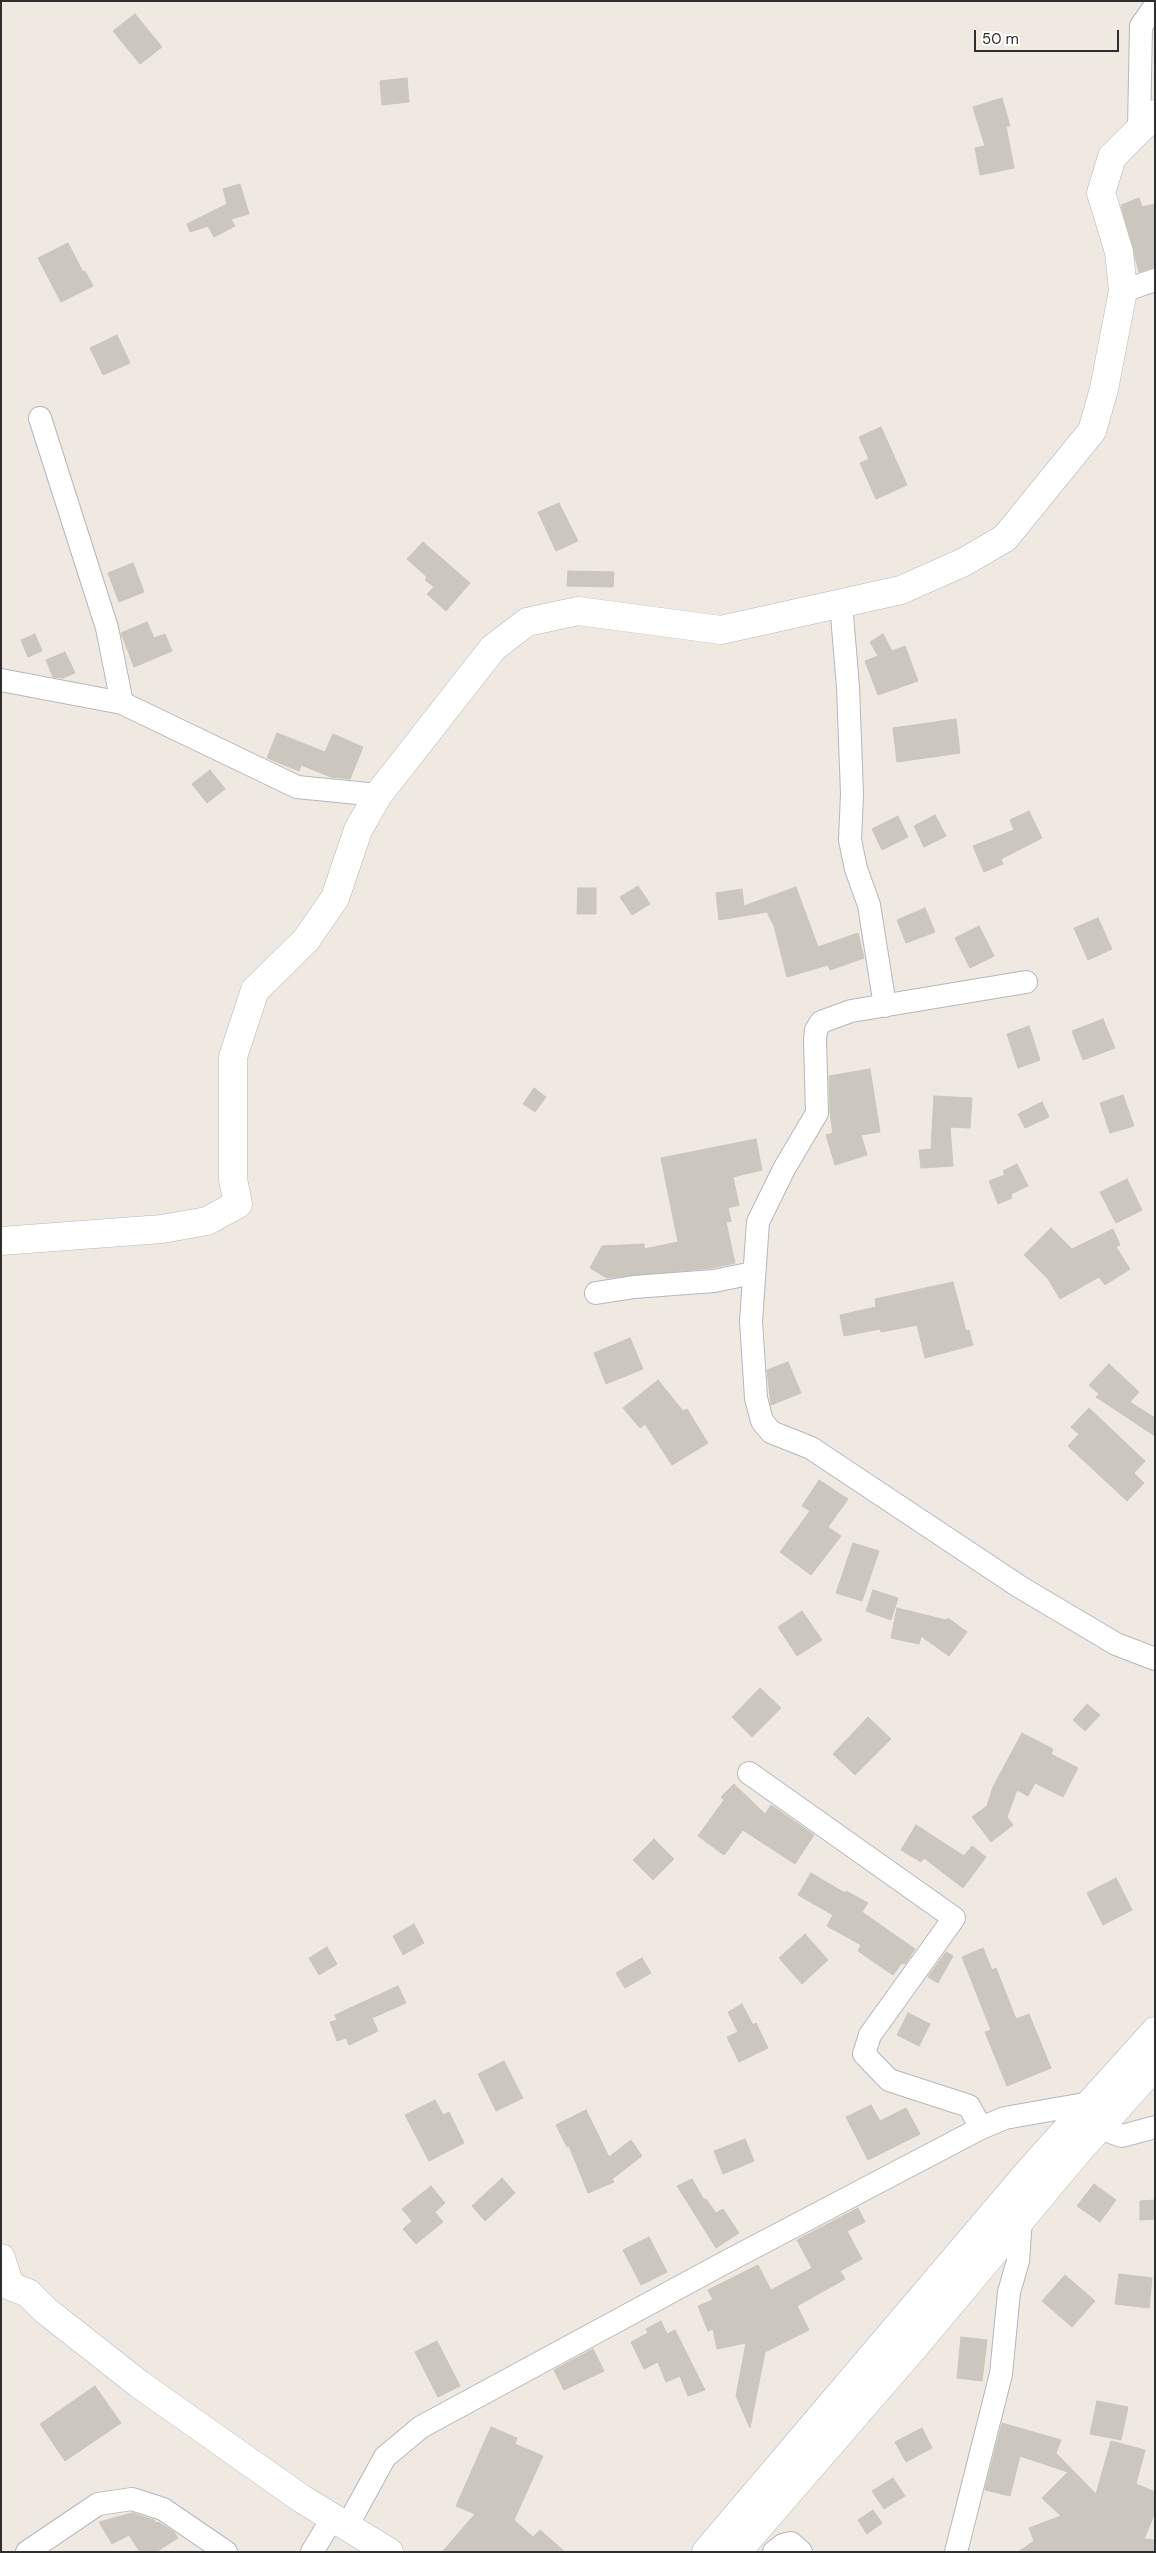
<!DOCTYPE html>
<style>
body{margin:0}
#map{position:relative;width:1156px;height:2553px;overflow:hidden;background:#efe9e1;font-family:"DM Sans",sans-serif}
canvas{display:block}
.frame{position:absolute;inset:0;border:2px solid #2e2e2e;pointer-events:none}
.scale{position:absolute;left:974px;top:30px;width:145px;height:22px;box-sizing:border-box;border:2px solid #2e2e2e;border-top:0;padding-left:6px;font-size:15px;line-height:18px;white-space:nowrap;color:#2e2e2e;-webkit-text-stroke:4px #fff;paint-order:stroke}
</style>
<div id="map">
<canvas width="1156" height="2553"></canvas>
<div class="frame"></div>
<div class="scale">50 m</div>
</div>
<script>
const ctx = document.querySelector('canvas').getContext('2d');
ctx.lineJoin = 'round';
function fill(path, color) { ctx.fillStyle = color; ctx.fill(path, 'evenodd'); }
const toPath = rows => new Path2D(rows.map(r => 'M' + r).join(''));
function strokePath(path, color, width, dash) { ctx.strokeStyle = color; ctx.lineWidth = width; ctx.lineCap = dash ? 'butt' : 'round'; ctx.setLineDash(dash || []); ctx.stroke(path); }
const building = toPath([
 [135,14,162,47,140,64,113,31,135,14],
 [407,78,409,102,382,105,380,81,407,78],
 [1002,98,1010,126,1006,126,1014,168,980,175,975,148,985,146,973,107,1002,98],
 [240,184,249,214,231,219,235,226,214,237,208,226,190,232,187,224,227,204,223,189,240,184],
 [1139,198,1142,207,1155,204,1155,267,1139,272,1121,205,1139,198],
 [68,243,83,272,85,271,93,286,61,302,38,258,68,243],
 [117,335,130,363,103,375,90,348,117,335],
 [881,427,907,485,876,499,860,463,869,459,859,437,881,427],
 [559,503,578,541,556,551,538,512,559,503],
 [423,542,470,583,446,611,427,594,434,587,425,580,427,577,407,559,423,542],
 [133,563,144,592,119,602,108,573,133,563],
 [568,571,614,572,613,587,567,586,568,571],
 [147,622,154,638,165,634,172,651,134,667,121,633,147,622],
 [35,634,42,651,28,657,21,640,35,634],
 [883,634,892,651,905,646,918,681,878,695,865,661,878,656,870,642,883,634],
 [65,652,75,673,63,678,53,677,46,660,65,652],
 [956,719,960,753,897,762,893,728,956,719],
 [277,733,325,752,333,734,363,747,350,779,331,777,301,765,299,771,267,758,277,733],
 [210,770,225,789,207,803,192,784,210,770],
 [1029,811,1042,838,1001,859,1003,864,984,872,973,846,1014,830,1010,820,1029,811],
 [935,815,946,836,924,847,914,826,935,815],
 [898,816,908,837,882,850,872,829,898,816],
 [638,886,650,904,632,915,620,897,638,886],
 [796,887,818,947,858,933,864,958,830,970,828,965,787,977,774,926,767,912,719,920,716,893,742,889,744,906,796,887],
 [578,888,596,888,596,914,577,914,578,888],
 [925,908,935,932,906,943,897,920,925,908],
 [1098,918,1112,949,1088,960,1074,928,1098,918],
 [979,926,994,956,970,968,955,938,979,926],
 [1103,1019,1115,1048,1083,1060,1072,1031,1103,1019],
 [1029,1026,1040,1060,1018,1068,1007,1034,1029,1026],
 [870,1069,880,1132,861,1135,867,1155,835,1165,826,1135,833,1133,830,1113,829,1076,870,1069],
 [534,1088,546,1097,535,1112,523,1104,534,1088],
 [1123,1095,1134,1126,1110,1133,1100,1103,1123,1095],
 [934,1096,972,1098,970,1128,950,1127,953,1166,921,1168,919,1150,931,1149,934,1096],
 [1042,1102,1049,1117,1025,1128,1018,1114,1042,1102],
 [756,1139,762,1170,733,1177,739,1205,728,1208,731,1221,726,1222,735,1263,712,1268,607,1278,590,1268,602,1246,644,1244,644,1249,678,1242,661,1158,756,1139],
 [1017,1164,1028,1186,1011,1194,1012,1198,998,1204,989,1181,1005,1175,1003,1171,1017,1164],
 [1127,1179,1142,1210,1116,1223,1100,1192,1127,1179],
 [1051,1228,1072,1249,1113,1229,1120,1245,1116,1247,1130,1269,1105,1285,1099,1277,1060,1299,1048,1279,1024,1255,1051,1228],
 [953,1282,966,1331,969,1330,973,1345,925,1358,917,1325,881,1332,880,1329,844,1336,840,1315,876,1307,875,1299,953,1282],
 [630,1338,643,1369,606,1384,594,1353,630,1338],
 [788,1362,801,1393,771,1405,767,1370,788,1362],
 [1109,1364,1139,1392,1130,1402,1155,1418,1155,1436,1096,1397,1099,1394,1089,1385,1109,1364],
 [658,1380,683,1411,687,1409,708,1443,672,1465,645,1424,640,1428,623,1408,658,1380],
 [1089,1408,1145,1461,1134,1473,1144,1483,1127,1501,1068,1446,1079,1434,1071,1427,1089,1408],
 [819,1480,848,1499,828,1527,841,1536,811,1575,780,1552,810,1511,802,1506,819,1480],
 [853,1543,879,1551,862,1601,836,1593,853,1543],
 [873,1590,898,1598,891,1620,866,1611,873,1590],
 [897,1608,946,1620,948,1618,967,1632,949,1656,921,1636,919,1644,891,1638,897,1608],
 [802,1611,822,1640,797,1656,778,1627,802,1611],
 [760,1688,781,1708,752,1737,732,1717,760,1688],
 [1087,1704,1100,1715,1085,1731,1073,1720,1087,1704],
 [868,1717,891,1739,855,1775,833,1754,868,1717],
 [1022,1733,1053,1749,1051,1754,1078,1768,1063,1797,1035,1783,1028,1796,1017,1790,1007,1817,1013,1825,991,1842,972,1817,987,1806,993,1787,1022,1733],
 [734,1784,765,1814,771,1805,814,1835,795,1864,743,1830,724,1855,698,1836,724,1800,721,1797,734,1784],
 [916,1825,964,1856,972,1846,986,1857,963,1888,924,1858,921,1862,901,1850,916,1825],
 [654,1839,674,1859,653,1880,633,1860,654,1839],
 [811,1873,845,1893,846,1891,868,1903,862,1912,915,1949,905,1964,902,1963,893,1975,858,1951,861,1945,827,1926,833,1915,798,1895,811,1873],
 [1116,1878,1132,1910,1103,1925,1087,1893,1116,1878],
 [414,1924,424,1943,403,1955,393,1936,414,1924],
 [805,1934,828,1960,802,1984,779,1958,805,1934],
 [327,1947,337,1964,319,1975,309,1958,327,1947],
 [983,1948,992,1970,996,1968,1016,2019,1029,2014,1051,2068,1007,2086,985,2032,991,2030,962,1957,983,1948],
 [946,1952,953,1956,938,1983,928,1977,946,1952],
 [642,1958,651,1973,625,1988,616,1973,642,1958],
 [398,1986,406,2003,372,2018,378,2031,349,2045,346,2038,337,2041,330,2022,337,2020,335,2015,398,1986],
 [742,2004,753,2025,756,2023,768,2048,739,2062,727,2037,738,2032,728,2012,742,2004],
 [908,2013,930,2024,919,2046,897,2035,908,2013],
 [504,2061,523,2098,496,2111,478,2074,504,2061],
 [435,2100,443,2115,449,2112,464,2143,429,2161,405,2115,435,2100],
 [871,2105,880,2121,906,2108,920,2134,868,2160,846,2117,871,2105],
 [586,2110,609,2157,631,2140,642,2156,612,2179,614,2182,588,2193,569,2146,567,2147,556,2125,586,2110],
 [745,2139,754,2161,723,2174,714,2151,745,2139],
 [502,2178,515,2193,485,2221,472,2206,502,2178],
 [692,2179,704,2200,706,2199,716,2213,723,2209,739,2233,716,2248,677,2186,692,2179],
 [1094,2184,1116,2200,1100,2222,1077,2206,1094,2184],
 [431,2186,445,2203,435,2212,443,2222,416,2244,403,2229,412,2221,402,2209,431,2186],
 [1155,2200,1155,2219,1140,2220,1140,2201,1155,2200],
 [858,2208,865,2222,847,2231,862,2259,840,2271,845,2279,797,2306,809,2330,765,2352,750,2428,736,2396,746,2343,717,2349,713,2329,708,2331,698,2306,713,2300,708,2290,758,2265,771,2290,812,2268,797,2240,858,2208],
 [649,2237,667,2272,641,2285,623,2250,649,2237],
 [1119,2274,1152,2278,1149,2308,1115,2304,1119,2274],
 [1065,2275,1095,2301,1072,2327,1042,2301,1065,2275],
 [661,2321,667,2334,675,2330,705,2390,688,2396,680,2376,666,2382,658,2362,644,2369,631,2342,648,2333,646,2329,661,2321],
 [961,2337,987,2340,982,2381,957,2378,961,2337],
 [437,2341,460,2386,438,2397,415,2352,437,2341],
 [593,2349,604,2371,564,2390,554,2370,593,2349],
 [95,2386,121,2423,65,2461,40,2424,95,2386],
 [1097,2401,1128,2407,1121,2440,1090,2434,1097,2401],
 [1002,2423,1061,2440,1056,2453,1096,2494,1111,2441,1145,2450,1136,2484,1155,2492,1155,2513,1144,2539,1155,2540,1155,2552,1018,2552,1034,2541,1029,2528,1061,2516,1042,2498,1068,2472,1020,2456,1010,2496,985,2490,1002,2423],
 [491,2427,517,2438,515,2444,543,2456,514,2520,533,2537,540,2530,565,2552,442,2552,475,2514,456,2506,491,2427],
 [922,2428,932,2448,906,2462,895,2442,922,2428],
 [893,2478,905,2496,884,2509,872,2491,893,2478],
 [873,2510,882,2523,867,2534,858,2520,873,2510],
 [132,2513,154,2520,156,2523,158,2522,174,2532,178,2538,156,2552,140,2552,129,2535,112,2544,99,2522,132,2513]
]);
fill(building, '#cbc7bf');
strokePath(building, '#cbc5ba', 1);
const street = toPath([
 [1139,129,1141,26,1155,6],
 [1123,291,1155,280],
 [40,418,107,628,122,703],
 [841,603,848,687,852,794,850,840,856,869,869,905,885,1006],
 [1,680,122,703,297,787,378,795],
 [1026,982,851,1011,821,1022,816,1030,815,1040,817,1113,784,1169,758,1222,751,1321,756,1398,762,1421,771,1432,811,1448,1020,1587,1116,1644,1155,1659],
 [596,1293,634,1287,714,1281,753,1273],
 [749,1773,954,1918,870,2035,864,2054,889,2080,969,2106,981,2128],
 [1099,2128,1122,2136,1155,2127],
 [346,2528,385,2457,421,2427,724,2263,981,2128,1005,2118,1090,2103],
 [27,2552,98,2504,132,2499,163,2509,226,2552],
 [312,2552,332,2519],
 [774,2552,783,2545,791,2543,801,2552],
 [956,2552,1001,2374,1009,2292,1018,2261,1021,2219]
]);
const secondary = toPath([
 [1,1241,162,1229,207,1221,238,1204,233,1179,233,1057,255,990,306,940,335,898,358,830,378,795,493,648,527,622,578,611,721,630,901,590,964,562,1005,538,1092,431,1104,389,1123,291,1119,252,1101,193,1112,157,1155,114],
 [1,2258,10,2286,28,2293,45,2310,139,2384,302,2499,389,2552],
 [706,2552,1031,2169,1155,2031],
 [737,2552,916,2345,1081,2148,1155,2066]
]);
strokePath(street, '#b4b7c1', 24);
strokePath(secondary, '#b4b7c1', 29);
strokePath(street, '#fff', 22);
strokePath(secondary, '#fff', 28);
</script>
